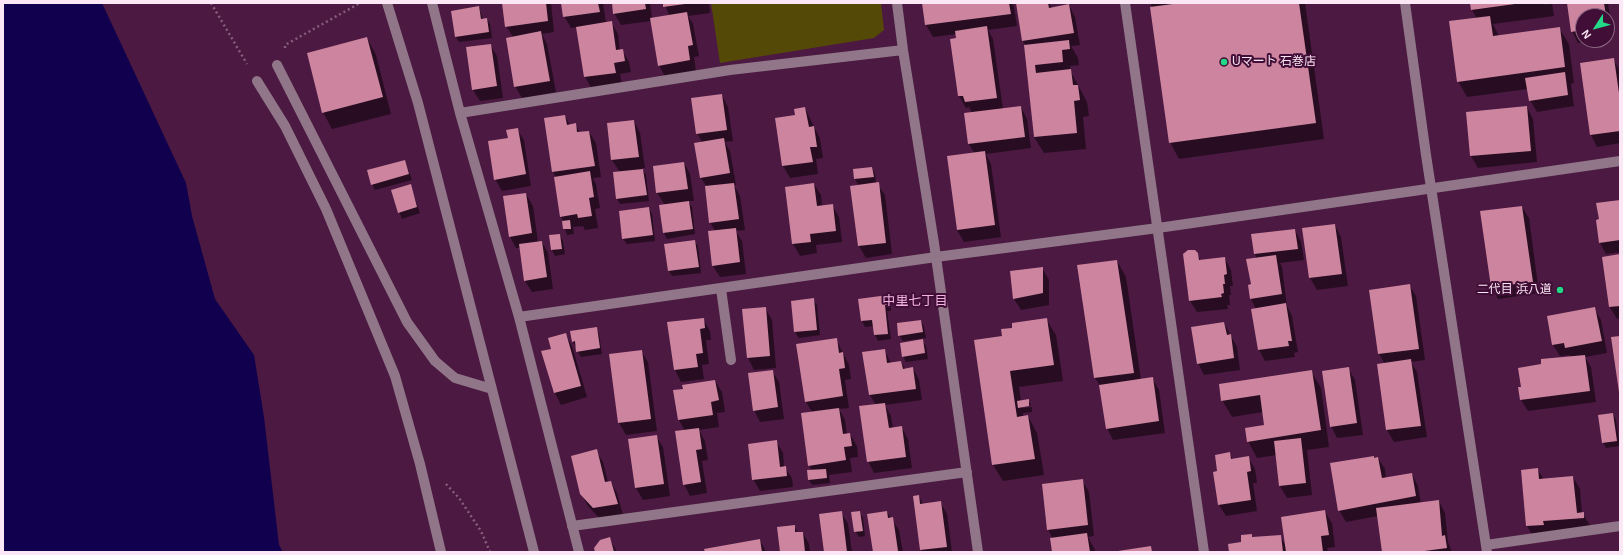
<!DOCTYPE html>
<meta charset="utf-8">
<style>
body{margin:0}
#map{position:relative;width:1623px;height:555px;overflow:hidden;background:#4b1941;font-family:Helvetica,sans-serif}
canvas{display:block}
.frame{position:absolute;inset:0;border:4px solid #fbe7f5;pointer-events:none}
.north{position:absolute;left:1575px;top:8px;width:40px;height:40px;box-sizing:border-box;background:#400e36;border:1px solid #8b6582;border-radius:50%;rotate:234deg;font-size:11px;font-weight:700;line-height:16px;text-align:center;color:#fbe7f5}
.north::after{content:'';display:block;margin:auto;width:14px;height:18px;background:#23d886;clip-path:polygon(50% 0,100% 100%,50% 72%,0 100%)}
</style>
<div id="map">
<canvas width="1623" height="555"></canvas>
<div class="frame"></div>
<div class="north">N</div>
</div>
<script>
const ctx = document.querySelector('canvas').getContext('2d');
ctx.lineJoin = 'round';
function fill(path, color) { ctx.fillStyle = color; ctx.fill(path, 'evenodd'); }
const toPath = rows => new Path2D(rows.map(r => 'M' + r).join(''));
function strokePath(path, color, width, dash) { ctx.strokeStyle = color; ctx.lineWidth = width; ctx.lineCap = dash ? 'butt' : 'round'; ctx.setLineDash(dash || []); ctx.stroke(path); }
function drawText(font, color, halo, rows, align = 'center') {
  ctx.font = font + ' Helvetica,"Noto Sans JP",sans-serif'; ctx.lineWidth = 4; ctx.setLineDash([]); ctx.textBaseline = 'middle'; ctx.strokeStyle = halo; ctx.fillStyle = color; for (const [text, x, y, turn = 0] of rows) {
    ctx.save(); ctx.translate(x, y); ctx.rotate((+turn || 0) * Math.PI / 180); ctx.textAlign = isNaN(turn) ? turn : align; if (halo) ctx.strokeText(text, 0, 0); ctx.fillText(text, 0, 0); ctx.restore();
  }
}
fill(toPath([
 [711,3,881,3,884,30,874,38,720,63]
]), '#554908');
fill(toPath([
 [3,3,102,3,186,183,192,216,215,299,254,355,264,417,279,545,283,552,3,552]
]), '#10004e');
fill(toPath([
 [503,3,551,3,554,32,542,34,547,44,556,92,522,98,515,86,513,37,506,26],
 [562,3,603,3,606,23,611,22,618,34,620,51,622,50,629,62,631,72,620,74,622,84,592,89,585,77,577,27,571,28,564,16],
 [613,3,650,3,652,18,669,15,664,3,709,3,710,13,688,16,693,24,699,56,694,57,696,72,665,77,659,65,651,21,621,25,614,13],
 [923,3,1012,3,1014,7,1017,26,988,30,993,39,1003,109,1021,107,1027,119,1031,148,986,154,991,164,1001,237,964,242,957,230,948,157,974,153,969,144,972,113,969,107,966,108,959,96,957,34,933,37,926,25],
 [1022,3,1049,3,1052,8,1069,5,1075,17,1080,45,1071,46,1078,58,1079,65,1070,66,1071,72,1087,102,1089,116,1083,117,1086,149,1044,153,1034,137,1026,46,1023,41,1017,4],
 [1150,3,1305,3,1324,139,1179,159,1170,142,1153,8],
 [1471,3,1545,3,1545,5,1552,3,1554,16,1493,24,1499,36,1559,28,1569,44,1574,83,1571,84,1574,106,1537,112,1530,100,1528,89,1467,97,1458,81,1477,19,1472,10],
 [1568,3,1608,3,1613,38,1607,39,1607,16,1583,16,1583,40,1600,40,1578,43,1572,31],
 [479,8,483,19,487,19,490,24,492,38,459,42,456,37],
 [367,38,376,55,391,114,332,129,323,112],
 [490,45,497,56,503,98,480,101,473,90],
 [1613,59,1620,71,1620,143,1597,147,1591,135,1581,64],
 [722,95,728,107,733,141,725,142,730,151,736,185,734,185,740,196,745,230,736,231,742,241,746,274,720,277,713,266,715,231,710,222,707,187,701,178,702,142,697,133],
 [1527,107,1533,119,1537,162,1478,168,1471,156,1467,113],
 [805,108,820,139,823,158,816,159,818,174,790,178,783,166,776,119,796,116],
 [565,116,570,125,575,124,580,133,589,132,596,143,601,177,593,178,596,184,600,208,595,209,598,228,585,230,583,226,573,227,574,234,567,235,561,216,556,178,553,172,545,119],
 [634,121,640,133,645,168,642,168,646,175,649,201,620,204,617,199,620,172,612,160],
 [517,129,524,140,531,186,502,191,495,179,509,139],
 [405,161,412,180,375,190,372,184],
 [684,163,690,174,694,201,688,201,692,207,695,234,667,239,664,233,665,205,657,193],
 [872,168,875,174,876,183,885,195,892,254,866,258,859,246,852,187,859,186,855,179,854,170],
 [814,184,821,195,822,206,832,205,839,217,842,242,816,245,817,253,800,256,793,244,786,188],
 [410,185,420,213,402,219,392,191],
 [526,194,533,206,538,242,542,242,548,253,553,289,532,292,525,281,520,248,516,248,510,237],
 [1620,201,1620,252,1606,254,1600,243,1600,220],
 [1522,207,1529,218,1539,293,1498,299,1492,287,1481,212],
 [649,208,652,214,655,241,627,244,623,239],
 [1335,225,1341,237,1348,286,1317,290,1310,278,1304,229],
 [1295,230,1301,242,1304,260,1280,263,1282,267,1287,306,1292,316,1298,352,1294,353,1295,357,1265,361,1259,350,1256,309,1251,299,1257,259,1255,254],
 [560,235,563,241,565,254,555,256,552,250],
 [694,241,698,246,701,273,672,276,669,271],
 [1197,253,1201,261,1225,259,1231,270,1233,286,1230,286,1231,295,1229,295,1230,305,1227,305,1228,309,1197,312,1190,301],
 [1620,255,1620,318,1617,319,1610,307,1603,258],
 [1117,261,1126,277,1141,380,1152,378,1159,390,1165,433,1113,440,1107,428,1101,387,1095,378,1079,266],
 [1042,268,1049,280,1049,305,1021,310,1014,299],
 [1409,285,1416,296,1425,360,1411,362,1417,372,1427,437,1394,442,1387,430,1378,365,1385,364,1379,354],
 [887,296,890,302,891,311,887,311,891,339,878,341,875,335,874,326,865,327,862,321],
 [813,300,817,305,820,335,799,338,795,332,792,302],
 [765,308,772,320,776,368,754,370,748,358,743,310],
 [1594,308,1601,320,1607,353,1585,357,1591,367,1596,402,1528,411,1521,400,1522,387,1543,365,1571,357,1570,355,1560,356,1553,345,1548,317],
 [703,319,710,331,711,340,706,340,709,364,702,365,704,379,681,382,675,370,669,323],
 [1046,319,1056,335,1063,381,1019,387,1021,401,1028,400,1031,405,1022,406,1022,408,1032,407,1032,412,1023,413,1023,417,1028,416,1037,433,1044,475,1003,481,993,465,1003,337,1013,329],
 [921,321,924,327,926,338,903,341,899,335],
 [1224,323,1237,347,1240,370,1204,375,1198,363],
 [596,329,599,334,602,354,581,357,573,342],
 [565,334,572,346,587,397,561,405,555,393,543,352,552,349],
 [836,339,849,365,851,379,845,380,849,408,839,409,845,420,847,435,850,434,857,446,858,457,850,458,852,472,829,475,830,483,812,485,809,480,812,471,809,465,812,412,806,402],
 [922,340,926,346,928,359,906,362,903,356],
 [884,350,891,363,901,362,905,369,913,368,919,380,922,400,885,405,891,416,893,429,902,428,908,439,912,468,874,473,868,461,876,405,870,395,863,353],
 [641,351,648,362,657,431,626,435,619,423,611,355],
 [1348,368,1355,380,1363,435,1337,438,1331,426],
 [772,371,779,382,784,419,760,422,754,410],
 [1311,371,1321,388,1329,447,1307,450,1312,495,1287,498,1280,486,1277,455,1257,458,1248,441,1265,426,1263,412,1232,417,1222,400],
 [715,381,722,392,725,412,717,413,719,427,699,430,705,441,708,460,702,461,707,493,690,496,684,484,685,431,679,420,674,391],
 [1613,414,1616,420,1620,446,1606,448,1603,442],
 [656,436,663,447,670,496,643,500,636,488,629,440],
 [776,441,783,453,784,467,792,478,793,487,760,491,753,479],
 [596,451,603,462,608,482,611,482,617,493,623,515,601,520,588,506,581,493],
 [1230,454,1233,460,1248,457,1255,469,1257,483,1253,483,1257,511,1226,516,1219,505,1214,473,1219,471],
 [1378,458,1385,469,1386,479,1412,474,1418,486,1421,504,1439,501,1445,513,1448,542,1452,552,1383,552,1378,516,1346,522,1339,510,1374,459],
 [1538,470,1544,480,1573,477,1580,489,1582,513,1590,525,1590,529,1534,538,1527,526,1522,471],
 [1082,480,1089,492,1094,536,1088,537,1096,552,1053,552,1053,539,1048,529],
 [919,496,923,504,940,502,947,514,952,552,922,552],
 [841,512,848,524,852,552,825,552],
 [859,512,863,518,865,536,859,537,855,531],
 [887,512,899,530,903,552,874,552,868,515],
 [1325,512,1332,523,1335,547,1327,548,1328,552,1230,552,1251,535,1253,538,1280,536,1286,546],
 [794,526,798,533,803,533,809,544,810,552,781,552],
 [609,538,617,552,596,552],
 [760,540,766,552,706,552]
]), '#0007');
fill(toPath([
 [502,3,546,3,548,21,505,27],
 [561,3,598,3,600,12,563,17],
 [612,3,645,3,646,9,613,14],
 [663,3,685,3,685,4,663,7],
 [922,3,1009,3,1011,14,925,25],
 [1016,3,1048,3,1049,8,1069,4,1074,33,1022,41],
 [1180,3,1299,3,1316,123,1169,143,1150,7],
 [1470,3,1515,3,1515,4,1471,10],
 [1567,3,1604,3,1606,16,1583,16,1583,30,1571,32],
 [479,6,481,19,487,18,489,32,455,37,451,11],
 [687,12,693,45,688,46,690,60,658,66,650,18],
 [1490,16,1493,36,1560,27,1565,67,1457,82,1449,21],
 [612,21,616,50,623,49,625,61,614,63,616,73,584,77,576,27],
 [987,26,997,98,965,102,963,96,958,96,950,39,956,38,955,31],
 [541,31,550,81,514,87,506,38],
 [367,37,383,97,322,113,307,53],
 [1069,40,1070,49,1062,50,1063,62,1035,65,1036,73,1071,69,1073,85,1078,85,1080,100,1074,101,1077,133,1034,137,1024,45],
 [491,44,497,86,472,90,466,47],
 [1614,58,1620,100,1620,131,1590,135,1580,63],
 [1565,72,1568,95,1529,101,1525,78],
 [722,94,727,130,696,134,691,98],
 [1021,106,1025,137,968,144,964,113],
 [1527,106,1531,151,1470,156,1466,112],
 [805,107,809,127,814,126,817,147,810,147,813,162,782,166,775,118,795,115,794,109],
 [565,115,567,125,576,123,577,132,589,131,595,166,552,172,544,118],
 [634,120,639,157,611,160,607,123],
 [518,128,526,174,494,180,488,141,508,138,506,130],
 [724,138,730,173,700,178,694,143],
 [985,151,995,225,957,230,947,156],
 [405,160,409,174,371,185,367,170],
 [684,162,688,189,656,193,653,166],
 [872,167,874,177,854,179,853,169],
 [643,169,647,195,616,199,613,172],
 [590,171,594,197,589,198,592,216,578,218,577,214,560,217,554,177],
 [879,182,886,243,858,246,850,186],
 [734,183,739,219,709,223,705,186],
 [814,183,817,206,833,204,836,231,810,234,811,242,792,244,785,187],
 [411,184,417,207,398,213,391,190],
 [526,193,532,233,509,237,503,196],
 [1620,200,1620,240,1599,243,1596,220,1599,219,1596,203],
 [689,201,693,229,663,233,659,205],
 [1522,206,1533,282,1491,287,1480,211],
 [649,207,653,235,622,239,619,211],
 [570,220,571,229,563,229,562,221],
 [1335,224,1342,274,1309,278,1302,228],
 [736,228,740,262,712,266,708,231],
 [1295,229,1298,249,1254,254,1251,234],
 [560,234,562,249,551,250,549,235],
 [695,240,699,267,668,271,664,244],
 [542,241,547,277,524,281,519,244],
 [1188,250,1195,250,1198,253,1199,260,1225,257,1227,274,1224,275,1225,284,1223,284,1224,293,1221,294,1222,297,1189,301,1183,254],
 [1620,254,1620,306,1609,307,1602,257],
 [1276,255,1282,294,1250,299,1248,285,1251,284,1246,259],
 [1117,260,1134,373,1094,378,1077,265],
 [1043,267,1043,293,1013,299,1010,271],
 [1410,284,1419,349,1378,354,1369,290],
 [888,295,888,305,885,305,888,334,874,335,872,320,861,321,858,299],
 [814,298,817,330,794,332,791,301],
 [1286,303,1292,341,1288,341,1289,346,1258,350,1251,309],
 [766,307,770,356,747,358,742,309],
 [1595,307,1602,341,1565,348,1564,343,1552,345,1547,316],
 [704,318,705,328,700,329,703,353,696,354,698,367,674,370,667,322],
 [1047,318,1054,365,1010,371,1017,417,1028,415,1035,459,992,465,974,340,1002,336,1001,329,1012,328,1012,323],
 [921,320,923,332,898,336,897,323],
 [1224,322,1227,335,1231,334,1234,358,1197,364,1191,327],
 [597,327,600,348,576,352,575,341,572,342,570,331],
 [566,333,581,386,554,393,541,351,551,349,548,338],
 [1620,336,1620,391,1619,392,1611,337],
 [837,338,839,353,843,352,845,368,839,369,843,396,805,402,796,344],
 [923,339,925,353,902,357,900,343],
 [885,349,887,363,901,361,903,369,913,367,916,389,869,395,862,352],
 [642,350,651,419,618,423,609,354],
 [1585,355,1590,391,1520,400,1518,387,1521,387,1518,368,1541,364,1541,359],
 [1411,359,1421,426,1386,430,1377,364],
 [1349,367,1357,423,1330,427,1322,371],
 [773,370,778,407,753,411,748,373],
 [1312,370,1321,430,1247,442,1245,428,1264,425,1260,395,1221,401,1219,384],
 [1153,377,1159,421,1106,429,1099,385],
 [715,380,719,400,711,402,713,415,678,420,673,390,683,389,682,385],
 [1029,399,1029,406,1018,408,1017,401],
 [885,403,889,428,902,426,906,457,867,462,859,406],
 [839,408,843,434,850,433,852,446,844,447,846,460,808,466,801,413],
 [1613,413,1617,441,1602,443,1598,415],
 [699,428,702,449,696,450,701,482,683,485,675,431],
 [657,435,664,484,635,488,628,439],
 [1301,438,1306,483,1279,486,1274,441],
 [777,440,780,467,786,466,787,476,752,480,748,444],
 [597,449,605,482,611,481,618,504,593,508,580,494,571,456],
 [1230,452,1231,459,1249,456,1251,471,1247,472,1251,500,1218,505,1213,472,1217,471,1215,455],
 [1374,456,1374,458,1378,457,1382,478,1412,473,1416,496,1338,511,1330,463],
 [1538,468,1539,479,1573,476,1577,513,1584,512,1584,518,1543,521,1544,525,1526,526,1521,470],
 [826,469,827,478,808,480,807,470],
 [1083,479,1088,525,1047,530,1042,484],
 [919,495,920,504,941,501,947,547,920,550,913,496],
 [1439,500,1442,536,1445,535,1447,548,1417,552,1382,552,1376,508],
 [1325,510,1329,535,1321,536,1323,552,1286,552,1281,517],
 [842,511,847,552,824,552,819,514],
 [860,511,863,531,854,532,851,512],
 [887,511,888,518,893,517,898,551,873,552,867,514],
 [795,525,795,532,803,532,805,552,780,552,777,527],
 [1087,533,1090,552,1052,552,1050,538],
 [1252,534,1252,537,1281,535,1283,552,1229,552,1228,544,1241,542,1241,535],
 [610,537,614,552,595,552,594,548,600,540],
 [760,539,762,552,705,552,704,549],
 [1151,546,1152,552,1118,552,1118,551]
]), '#cd859f');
strokePath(toPath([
 [211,3,247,64],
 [285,48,285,45,360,3],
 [446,484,459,498,481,531,490,552]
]), '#865e7e', 2.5, [2, 3]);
strokePath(toPath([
 [387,3,418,103,534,552],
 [432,3,460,113,519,317,579,552],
 [897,3,903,50,934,243,978,552],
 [1125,3,1204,552],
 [1405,3,1426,155,1487,552],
 [277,65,407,322,435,361,455,378,492,389],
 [257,81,285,126,326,209,395,376,420,464,441,552],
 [460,113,730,70,903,50],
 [721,289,731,360],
 [519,317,936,257,1158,228,1620,161],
 [572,526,967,472],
 [1486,545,1620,526]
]), '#907688', 10);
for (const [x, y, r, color] of [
 [1224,62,4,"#23d886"],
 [1560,290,4,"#23d886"]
]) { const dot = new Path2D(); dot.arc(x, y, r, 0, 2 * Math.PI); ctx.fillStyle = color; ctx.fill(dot); strokePath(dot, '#400e36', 1.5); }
drawText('12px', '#fbe7f5', '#400e36', [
 ["Uマート 石巻店",1232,62],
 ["二代目 浜八道",1552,290,"right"]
], 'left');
drawText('13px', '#f2b3e1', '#400e36', [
 ["中里七丁目",915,301]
]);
</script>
